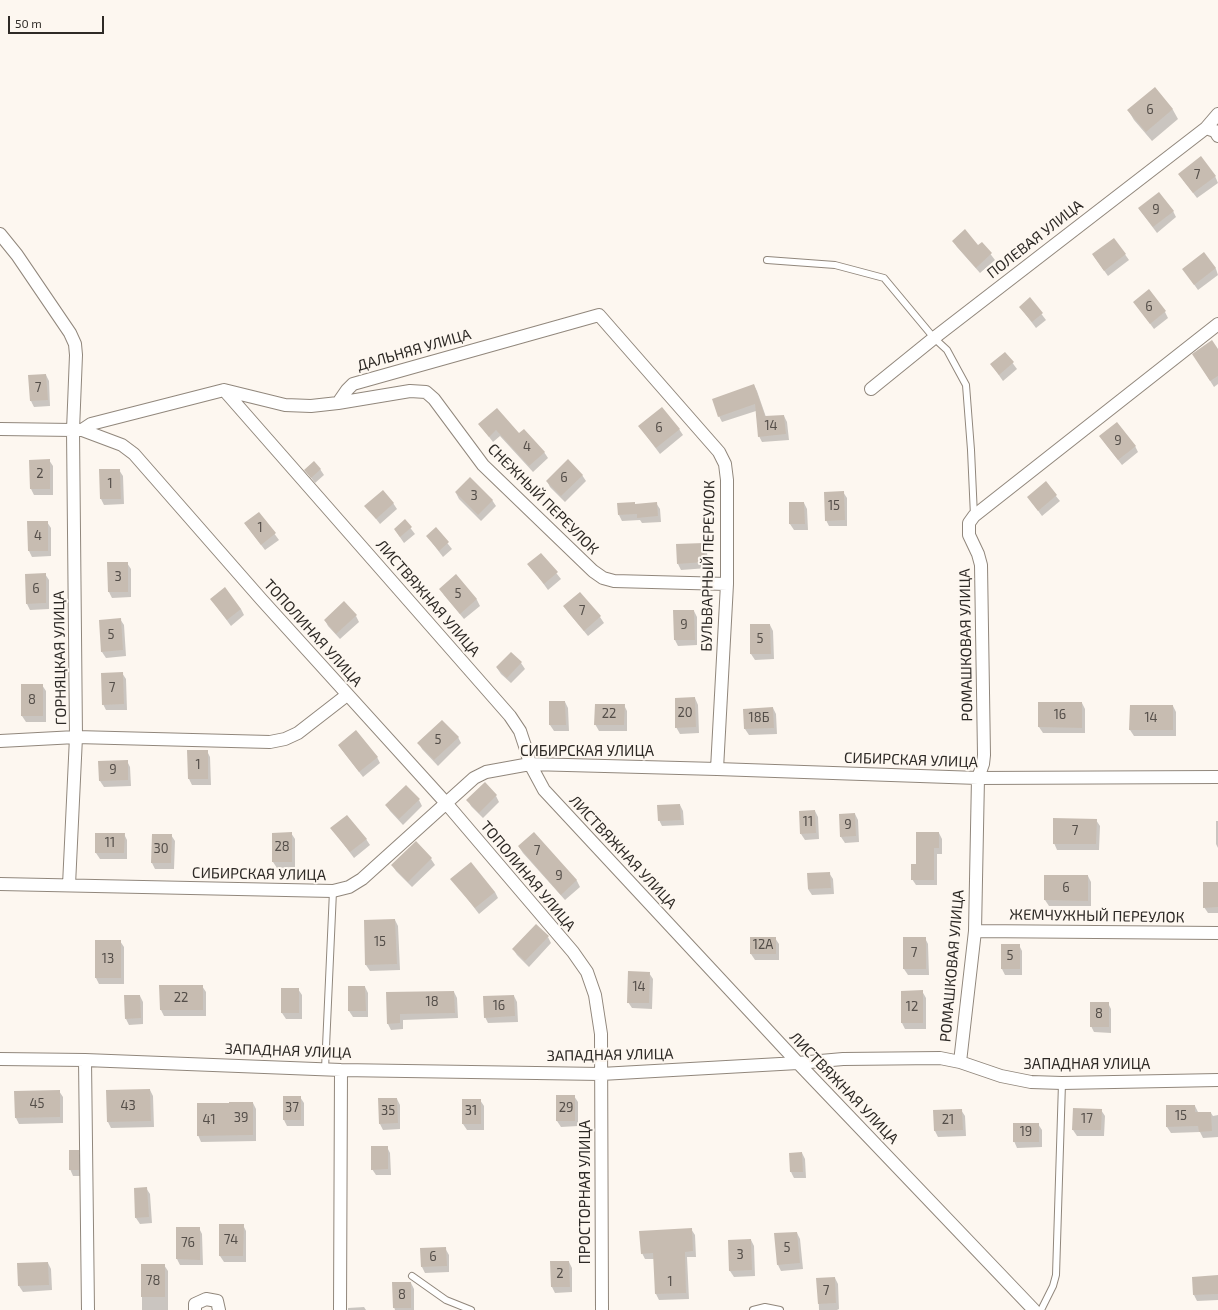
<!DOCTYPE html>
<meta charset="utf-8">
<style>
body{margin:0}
#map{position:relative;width:1218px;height:1310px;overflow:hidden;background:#fdf7f0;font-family:"Exo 2",sans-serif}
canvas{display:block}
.scale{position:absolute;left:8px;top:16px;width:96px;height:18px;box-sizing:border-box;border:2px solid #2e2a26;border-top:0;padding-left:5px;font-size:12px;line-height:14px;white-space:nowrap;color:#2e2a26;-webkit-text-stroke:3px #fdf7f0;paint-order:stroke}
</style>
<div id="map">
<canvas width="1218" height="1310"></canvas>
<div class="scale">50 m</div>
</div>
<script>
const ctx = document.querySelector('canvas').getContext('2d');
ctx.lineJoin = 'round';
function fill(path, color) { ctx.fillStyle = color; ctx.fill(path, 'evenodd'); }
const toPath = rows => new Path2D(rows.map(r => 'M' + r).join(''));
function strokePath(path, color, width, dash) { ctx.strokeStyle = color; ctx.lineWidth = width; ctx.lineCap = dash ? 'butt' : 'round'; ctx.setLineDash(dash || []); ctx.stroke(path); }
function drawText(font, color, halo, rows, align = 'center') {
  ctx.font = font + ' "Exo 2",sans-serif'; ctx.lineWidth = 4; ctx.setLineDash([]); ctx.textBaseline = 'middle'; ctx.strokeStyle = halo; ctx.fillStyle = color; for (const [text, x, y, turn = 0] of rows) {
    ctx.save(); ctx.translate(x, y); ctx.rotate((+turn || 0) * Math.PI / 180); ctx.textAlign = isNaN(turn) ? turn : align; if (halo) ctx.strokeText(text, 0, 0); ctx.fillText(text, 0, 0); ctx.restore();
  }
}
fill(toPath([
 [1155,88,1173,110,1178,119,1152,141,1134,120,1128,110],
 [1215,176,1218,183,1197,198,1183,180],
 [1139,209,1173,211,1176,217,1157,233],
 [1114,239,1129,260,1108,276,1093,255],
 [953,241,978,246,982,243,995,260,980,273,957,247],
 [1204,253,1216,269,1218,275,1198,290,1183,269],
 [1030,299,1046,320,1036,328,1020,307],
 [1134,302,1165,312,1168,318,1154,329],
 [1218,351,1218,384,1214,387,1197,360],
 [1005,353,1017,369,1003,381,991,364],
 [46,375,49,381,50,406,34,407,31,401],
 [754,385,757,391,766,417,784,416,787,422,789,440,762,442,759,436,756,411,722,422,719,416],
 [479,424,519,435,544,452,548,458,533,472,500,436,493,442],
 [639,426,679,429,683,435,660,454],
 [1104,442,1135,446,1138,452,1122,465],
 [30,460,49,460,53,466,53,495,34,495,31,489],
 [320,469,324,475,315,483,305,470],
 [119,470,123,476,124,504,104,505,101,499],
 [582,475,586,481,565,502,550,487,547,481],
 [1045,483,1060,501,1042,516,1028,497],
 [843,492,847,498,847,526,829,526,826,520],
 [456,493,492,500,496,506,481,521,459,499],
 [393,503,397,509,380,524,366,506],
 [656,503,660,509,661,522,642,523,640,520,622,521,619,515,635,505],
 [804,503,807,509,808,530,794,530,790,524],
 [259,513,279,540,265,550,245,524],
 [405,521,415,534,404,543,395,530],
 [47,522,51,528,51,556,32,557,29,551],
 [436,529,452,549,443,557,427,536],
 [704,544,707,550,708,568,681,570,678,564],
 [541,554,561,579,548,590,529,564],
 [127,563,131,569,131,597,112,598,109,592],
 [45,574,49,580,49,609,30,610,27,604],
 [456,576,477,600,480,606,464,619,444,595,441,589],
 [580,593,600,617,604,623,588,636,568,612,564,606],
 [211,599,241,609,244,615,231,626],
 [694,611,697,617,697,645,678,646,675,640],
 [356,616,359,622,340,639,328,626,325,620],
 [120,619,124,625,126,656,106,658,102,652],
 [770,625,773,631,774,659,755,660,751,654],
 [511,653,521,663,525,669,511,683,501,674,497,668],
 [122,673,126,679,127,710,106,710,103,704],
 [22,685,42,685,46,691,46,722,26,722,22,716],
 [695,698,698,705,699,733,680,734,676,727],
 [565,702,568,708,569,731,554,731,550,725],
 [1082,703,1085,709,1085,733,1043,733,1039,727],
 [624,705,627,711,627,731,599,731,595,724],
 [1173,706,1176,712,1176,736,1134,736,1130,730],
 [773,708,776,714,777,734,749,735,745,729,744,710],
 [458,737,461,743,438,766,422,749,419,743],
 [339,746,377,757,380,763,363,777],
 [188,751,207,751,210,757,211,785,192,785,189,779],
 [127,761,130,767,131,786,104,787,100,781],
 [496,796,499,802,483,818,471,806,468,800],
 [419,800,422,806,403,825,390,811,386,805],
 [680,805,683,811,684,825,662,826,659,820],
 [815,811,818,817,819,839,805,840,801,834],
 [855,814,858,820,859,842,845,843,841,837],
 [1096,820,1100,826,1099,850,1057,850,1054,843],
 [1216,821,1218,821,1218,848,1216,844],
 [332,829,366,839,370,845,354,858],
 [291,833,295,839,295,867,277,868,273,862],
 [534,833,577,881,580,887,565,900,523,853,519,847],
 [939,833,942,839,942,854,937,854,937,885,916,885,912,879,917,865],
 [124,834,127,840,127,859,100,859,96,853],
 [171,835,175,841,174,869,155,869,152,863],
 [431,859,435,865,412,887,396,871,392,865],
 [829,873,833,879,834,894,812,895,808,889],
 [1088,876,1091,882,1091,906,1049,906,1045,900],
 [452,879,495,892,498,898,479,914],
 [1218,883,1218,913,1208,913,1204,907],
 [395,920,398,926,400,970,370,971,366,965],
 [548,937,551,943,529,967,517,955,513,949],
 [751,938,775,938,779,944,779,960,755,960,751,954],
 [904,938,925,938,928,944,929,975,908,975,904,969],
 [120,941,124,947,124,984,99,984,96,978],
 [1019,945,1022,951,1022,975,1005,975,1002,969],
 [649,973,653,979,652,1009,632,1008,628,1002],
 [160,986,202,986,206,992,206,1016,164,1016,161,1010],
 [349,987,365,987,368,993,368,1017,353,1017,349,1011],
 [298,989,302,995,302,1019,286,1019,282,1013],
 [922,991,926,998,926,1029,905,1029,902,1023],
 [454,992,457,998,458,1018,403,1020,403,1029,391,1030,388,1024,387,993],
 [140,996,143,1002,143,1024,129,1025,126,1019],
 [514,996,517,1002,518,1022,488,1023,485,1017],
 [1108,1003,1111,1009,1111,1033,1094,1032,1091,1026],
 [150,1090,153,1096,154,1127,111,1128,108,1122,107,1091],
 [59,1091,63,1097,63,1123,19,1124,16,1118,15,1092],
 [574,1096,578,1102,578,1126,561,1127,557,1121],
 [300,1097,304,1103,304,1126,287,1126,284,1120],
 [397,1099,400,1105,400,1129,383,1130,380,1124],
 [463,1100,480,1100,484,1106,484,1130,467,1130,463,1124],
 [253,1103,256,1109,256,1141,201,1142,198,1135],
 [1195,1106,1198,1112,1211,1113,1213,1116,1218,1115,1218,1137,1203,1138,1200,1132,1171,1133,1167,1127],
 [961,1110,965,1116,966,1136,938,1137,935,1131,934,1111],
 [1101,1110,1105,1116,1104,1136,1077,1136,1073,1130],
 [1038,1124,1042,1130,1042,1147,1017,1148,1014,1141],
 [387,1147,390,1153,391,1175,376,1175,372,1169],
 [78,1151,81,1157,82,1176,73,1176,70,1169],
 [802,1153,805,1159,806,1178,794,1178,791,1172,790,1154],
 [146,1188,150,1194,152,1223,140,1224,136,1218],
 [220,1225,243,1225,246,1231,246,1262,224,1262,220,1256],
 [177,1228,199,1228,202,1234,203,1265,180,1265,177,1259],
 [691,1229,695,1235,696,1257,687,1257,689,1299,659,1300,656,1294,654,1259,645,1259,642,1253],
 [797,1233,800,1239,803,1269,781,1271,778,1265],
 [751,1240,754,1246,755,1276,734,1277,730,1271],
 [445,1248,449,1255,449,1272,425,1273,422,1267],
 [569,1262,572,1268,572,1292,555,1293,552,1287],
 [48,1263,51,1269,52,1290,23,1292,19,1286],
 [142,1265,164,1265,168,1271,168,1310,142,1310],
 [1218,1276,1218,1300,1197,1301,1194,1295],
 [835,1278,838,1284,839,1309,837,1310,819,1310,818,1279],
 [411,1283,414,1289,414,1310,395,1310,394,1307],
 [364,1307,366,1310,348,1310,348,1308]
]), '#0003');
fill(toPath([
 [1155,87,1173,109,1146,132,1127,110],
 [1201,156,1216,176,1193,193,1178,174],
 [1159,192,1174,211,1153,227,1138,208],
 [965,229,978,245,982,242,992,253,976,268,952,241],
 [1114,238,1126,254,1104,271,1092,254],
 [1204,252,1216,268,1194,285,1182,269],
 [1149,289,1166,311,1150,324,1133,302],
 [1030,297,1043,313,1032,322,1019,307],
 [1212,340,1218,349,1218,376,1210,381,1192,354],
 [1005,352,1014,362,999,375,990,364],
 [46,374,48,400,30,401,28,375],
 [754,384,765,416,784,415,786,434,758,437,755,404,718,417,712,399],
 [662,407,680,429,656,448,638,426],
 [497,408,519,433,524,429,545,452,529,466,496,430,489,437,478,424],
 [1117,422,1136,446,1118,460,1099,436],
 [50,459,50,489,30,489,29,460],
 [568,459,583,475,561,496,546,481],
 [314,461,321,469,311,478,304,470],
 [99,469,120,469,121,499,100,499],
 [470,477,493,500,478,515,455,492],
 [1046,481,1057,495,1038,511,1027,497],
 [383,490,394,503,376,519,364,506],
 [844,491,845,520,825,521,824,492],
 [635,502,635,504,657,502,658,516,637,518,637,514,618,515,617,503],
 [789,502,804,502,805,524,789,524],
 [259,512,276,533,261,545,244,523],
 [405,519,412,527,400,537,394,529],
 [27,521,48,521,48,551,28,551],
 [436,527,449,542,439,551,426,536],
 [704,543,705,562,677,564,676,544],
 [541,553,558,572,544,584,527,564],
 [107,562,128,562,128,592,108,592],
 [46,573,46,603,26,604,25,574],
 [456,574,477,599,460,614,439,589],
 [225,587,241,609,227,620,210,599],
 [580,592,601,616,584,631,563,606],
 [344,601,357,615,336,634,324,620],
 [673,610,694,610,695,640,674,640],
 [121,618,123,650,101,652,99,620],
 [750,624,770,624,771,654,750,654],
 [511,652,522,662,507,678,496,667],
 [123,672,124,704,102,705,101,673],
 [21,684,43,684,43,716,21,716],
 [695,697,696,727,675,728,675,698],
 [549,701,565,701,566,725,549,725],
 [1038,702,1082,702,1082,728,1038,727],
 [595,704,625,704,624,725,594,725],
 [1130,705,1173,705,1173,730,1129,730],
 [773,707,774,728,744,729,743,709],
 [442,720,459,737,434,760,417,743],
 [356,730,378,757,359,772,338,745],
 [187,750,208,750,208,779,188,779],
 [128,760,128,780,99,781,98,761],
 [485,782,497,795,479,813,466,800],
 [406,785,420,799,399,819,385,805],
 [680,804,681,820,658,821,657,805],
 [815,810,816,833,800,834,799,811],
 [855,813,856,836,840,837,839,814],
 [347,815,367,839,350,852,330,828],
 [1053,818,1097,819,1096,844,1053,844],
 [292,832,292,862,272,862,272,833],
 [534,832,577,880,561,895,518,846],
 [916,832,939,832,939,848,934,848,934,880,911,880,911,864,916,864],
 [95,833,125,833,124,853,95,853],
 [152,834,172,834,171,863,151,863],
 [416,841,432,858,408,882,391,865],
 [471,862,495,892,475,908,450,879],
 [830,872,831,888,808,889,807,873],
 [1044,875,1088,875,1088,901,1044,900],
 [1203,882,1218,882,1218,907,1203,908],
 [395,919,397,964,365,965,364,920],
 [536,924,549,936,525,961,512,949],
 [750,937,776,937,776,954,750,954],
 [903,937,926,937,926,969,903,969],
 [95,940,121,940,121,978,95,978],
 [1001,944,1020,944,1020,969,1001,969],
 [628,971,650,972,649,1003,627,1003],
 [159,985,203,985,203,1010,160,1010],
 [348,986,365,986,366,1011,348,1011],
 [281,988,299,988,299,1013,281,1013],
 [923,990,923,1023,901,1023,901,991],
 [454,991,455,1013,400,1014,400,1023,387,1024,386,992],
 [124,995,140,995,141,1018,125,1019],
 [514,995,515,1016,484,1018,483,996],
 [1090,1002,1109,1002,1109,1027,1090,1027],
 [150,1089,151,1121,107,1122,106,1090],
 [60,1090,60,1117,15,1118,14,1091],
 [556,1095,575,1095,575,1121,556,1121],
 [283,1096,301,1096,301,1120,283,1120],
 [378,1098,397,1098,398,1123,379,1124],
 [462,1099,481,1099,481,1124,462,1124],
 [229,1102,253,1102,253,1135,197,1136,197,1103,229,1103],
 [1166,1105,1195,1105,1195,1112,1211,1112,1212,1131,1199,1132,1198,1126,1166,1127],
 [1073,1108,1102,1109,1101,1130,1072,1130],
 [962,1109,963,1130,934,1131,933,1110],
 [1013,1123,1039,1123,1039,1142,1013,1142],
 [371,1146,388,1146,388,1169,371,1170],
 [69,1150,79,1150,79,1170,69,1170],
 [802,1152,803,1172,790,1172,789,1153],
 [147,1187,149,1217,135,1218,134,1188],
 [219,1224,244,1224,243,1256,219,1256],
 [176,1227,200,1227,200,1260,176,1259],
 [692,1228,693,1251,685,1252,686,1293,655,1294,653,1253,641,1254,639,1231],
 [797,1232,800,1263,777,1265,774,1233],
 [751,1239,752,1270,729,1271,728,1240],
 [446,1247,447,1266,421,1267,420,1248],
 [550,1261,569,1261,570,1287,551,1287],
 [48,1262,49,1285,18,1286,17,1263],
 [141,1264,165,1264,165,1297,141,1297],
 [1218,1275,1218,1294,1193,1295,1192,1277],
 [835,1277,836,1303,818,1304,816,1278],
 [392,1282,411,1282,411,1308,393,1308]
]), '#c7bcb1');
const service = toPath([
 [767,260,835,265,884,278,934,338,947,350,966,385,971,450,974,516],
 [325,1069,333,891],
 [412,1276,446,1300,471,1310],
 [753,1310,765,1307,780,1310],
 [1041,1310,1053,1286,1056,1275,1062,1083]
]);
const minor = toPath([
 [1206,128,1215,131,1218,136],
 [0,234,17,255,70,333,75,344,76,355,73,430,82,430,122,445,134,454,261,599,446,803,573,952,587,972,595,995,601,1034,602,1310],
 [871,389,934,338,1206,128,1218,114],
 [224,390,510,716,520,731,525,746,530,764,544,790,798,1063,1034,1310],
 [338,403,410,391,426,392,434,399,483,465,593,571,603,578,614,581,727,584],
 [0,429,73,430,76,737,69,885],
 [82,430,91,424,224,390,285,405,311,406,338,403,347,390,353,384,599,315,719,452,725,464,727,480,727,584,717,769],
 [0,741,76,737,270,742,285,739,298,733,347,695],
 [0,884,333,891,349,887,362,879,474,778,486,772,530,764,717,769,978,778,1218,777],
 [975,931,1218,933],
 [0,1059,85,1060,341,1070,601,1074,798,1063,843,1059,940,1058,960,1062,1001,1076,1031,1082,1062,1083,1218,1080],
 [85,1060,88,1310],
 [960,1062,975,931,978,778,983,764,984,755,981,565,978,554,969,535,969,523,974,516,1218,324],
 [195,1310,195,1304,206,1299,217,1301,219,1310],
 [340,1310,341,1070]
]);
strokePath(service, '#91877c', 8);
strokePath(minor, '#91877c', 14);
strokePath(service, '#fff', 6);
strokePath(minor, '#fff', 12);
drawText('13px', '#544e49', null, [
 ["6",1150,110],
 ["7",1197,175],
 ["9",1156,210],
 ["6",1149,307],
 ["7",38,388],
 ["14",771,426],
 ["6",659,428],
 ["9",1118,441],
 ["4",527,447],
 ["2",40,474],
 ["6",564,478],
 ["1",110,484],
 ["3",474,496],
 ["15",834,506],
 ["1",260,528],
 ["4",38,536],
 ["3",118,577],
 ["6",36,589],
 ["5",458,594],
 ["7",582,611],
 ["9",684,625],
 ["5",111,635],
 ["5",760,639],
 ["7",112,688],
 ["8",32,700],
 ["20",685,713],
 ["22",609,714],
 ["16",1060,715],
 ["18Б",759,718],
 ["14",1151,718],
 ["5",438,740],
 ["1",198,765],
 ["9",113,770],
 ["11",808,822],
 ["9",848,825],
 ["7",1075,831],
 ["11",110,843],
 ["28",282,847],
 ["30",161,849],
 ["7",537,851],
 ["9",559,876],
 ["6",1066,888],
 ["15",380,942],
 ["12А",763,945],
 ["7",914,953],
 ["5",1010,956],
 ["13",108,959],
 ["14",639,987],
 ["22",181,998],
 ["18",432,1002],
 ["16",499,1006],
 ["12",912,1007],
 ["8",1099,1014],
 ["45",37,1104],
 ["43",128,1106],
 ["37",292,1108],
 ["29",566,1108],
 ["35",388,1111],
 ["31",471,1111],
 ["15",1181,1116],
 ["39",241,1118],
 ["17",1087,1119],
 ["41",209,1120],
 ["21",948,1120],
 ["19",1026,1132],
 ["74",231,1240],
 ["76",188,1243],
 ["5",787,1248],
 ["3",740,1255],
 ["6",433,1257],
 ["2",560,1274],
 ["78",153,1281],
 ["1",670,1282],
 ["7",826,1291],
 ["8",402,1295]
]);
drawText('15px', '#2e2a26', '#fdf7f0', [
 ["ПОЛЕВАЯ УЛИЦА",1035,239,-38],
 ["ДАЛЬНЯЯ УЛИЦА",414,350,-16],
 ["СНЕЖНЫЙ ПЕРЕУЛОК",543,499,45],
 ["БУЛЬВАРНЫЙ ПЕРЕУЛОК",708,566,-89],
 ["ЛИСТВЯЖНАЯ УЛИЦА",428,598,49],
 ["ТОПОЛИНАЯ УЛИЦА",313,633,48],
 ["РОМАШКОВАЯ УЛИЦА",966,645,-91],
 ["ГОРНЯЦКАЯ УЛИЦА",60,658,-91],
 ["СИБИРСКАЯ УЛИЦА",587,751],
 ["СИБИРСКАЯ УЛИЦА",911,760,2],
 ["ЛИСТВЯЖНАЯ УЛИЦА",623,852,47],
 ["СИБИРСКАЯ УЛИЦА",259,874,1],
 ["ТОПОЛИНАЯ УЛИЦА",528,876,50],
 ["ЖЕМЧУЖНЫЙ ПЕРЕУЛОК",1097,916,1],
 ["РОМАШКОВАЯ УЛИЦА",952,966,-85],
 ["ЗАПАДНАЯ УЛИЦА",288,1051,2],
 ["ЗАПАДНАЯ УЛИЦА",610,1055,-1],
 ["ЗАПАДНАЯ УЛИЦА",1087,1064],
 ["ЛИСТВЯЖНАЯ УЛИЦА",844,1088,46],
 ["ПРОСТОРНАЯ УЛИЦА",585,1192,-90]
]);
</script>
